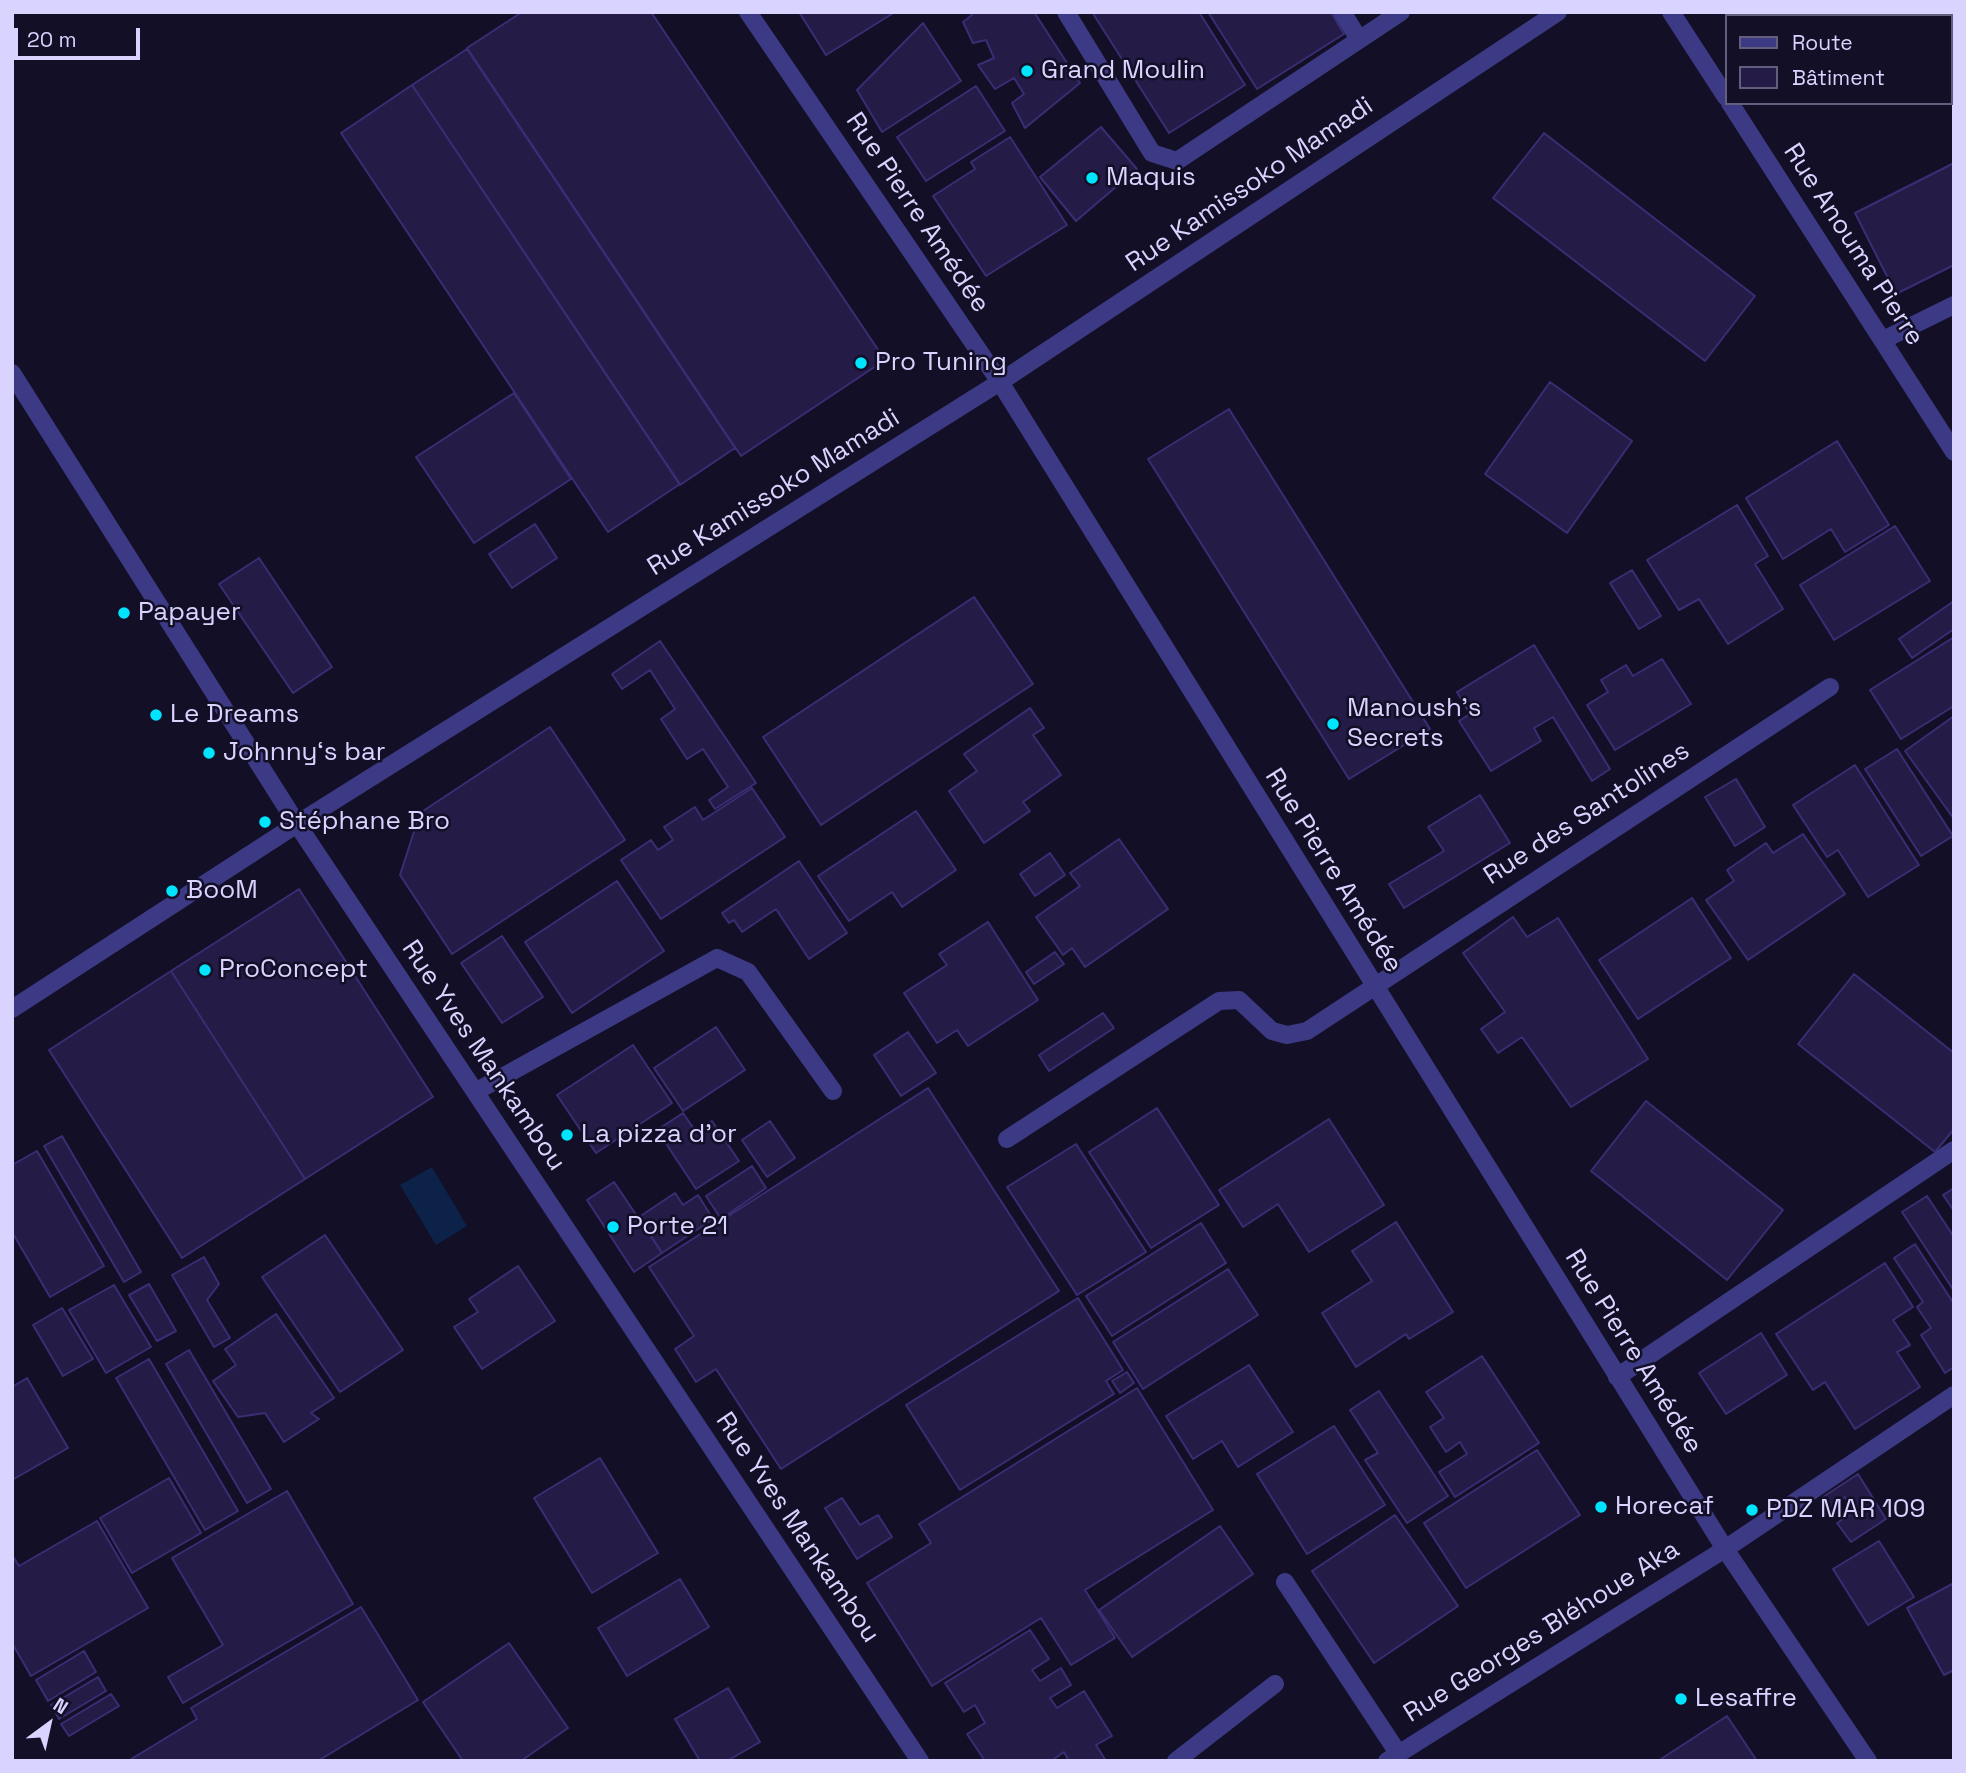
<!DOCTYPE html>
<meta charset="utf-8">
<style>
body{margin:0}
#map{position:relative;width:1966px;height:1773px;overflow:hidden;background:#130f26;font-family:"Space Grotesk",sans-serif}
canvas{display:block}
.frame{position:absolute;inset:0;border:14px solid #d9d4ff;pointer-events:none}
.legend{position:absolute;left:1725px;top:14px;width:228px;height:91px;box-sizing:border-box;background:#130f26;border:2px solid #625e7d;margin:0;padding:9px 12px;list-style:none;font-size:21px;color:#d9d4ff}
.legend li{display:flex;align-items:center;gap:14px;height:35px}
.legend b{width:35px;border:2px solid #625e7d}
.north{position:absolute;left:14px;top:1689px;width:70px;height:70px;-webkit-text-stroke:5px #130f26;paint-order:stroke;rotate:33deg;font-size:19px;font-weight:700;line-height:28px;text-align:center;color:#d9d4ff}
.north::after{content:'';display:block;margin:auto;width:24px;height:32px;background:#d9d4ff;clip-path:polygon(50% 0,100% 100%,50% 72%,0 100%)}
.scale{position:absolute;left:14px;top:28px;width:126px;height:32px;box-sizing:border-box;border:4px solid #d9d4ff;border-top:0;padding-left:9px;font-size:21px;line-height:24px;white-space:nowrap;color:#d9d4ff;-webkit-text-stroke:5px #130f26;paint-order:stroke}
</style>
<div id="map">
<canvas width="1966" height="1773"></canvas>
<div class="frame"></div>
<ul class="legend">
<li><b style="height:9px;background:#3d3a85"></b>Route</li>
<li><b style="height:19px;background:#241b47"></b>Bâtiment</li>
</ul>
<div class="north">N</div>
<div class="scale">20 m</div>
</div>
<script>
const ctx = document.querySelector('canvas').getContext('2d');
ctx.lineJoin = 'round';
function fill(path, color) { ctx.fillStyle = color; ctx.fill(path, 'evenodd'); }
const toPath = rows => new Path2D(rows.map(r => 'M' + r).join(''));
function strokePath(path, color, width, dash) { ctx.strokeStyle = color; ctx.lineWidth = width; ctx.lineCap = dash ? 'butt' : 'round'; ctx.setLineDash(dash || []); ctx.stroke(path); }
function drawText(font, color, halo, rows, align = 'center') {
  ctx.font = font + ' "Space Grotesk",sans-serif'; ctx.lineWidth = 5; ctx.setLineDash([]); ctx.textBaseline = 'middle'; ctx.strokeStyle = halo; ctx.fillStyle = color; for (const [text, x, y, turn = 0] of rows) {
    ctx.save(); ctx.translate(x, y); ctx.rotate((+turn || 0) * Math.PI / 180); ctx.textAlign = isNaN(turn) ? turn : align; if (halo) ctx.strokeText(text, 0, 0); ctx.fillText(text, 0, 0); ctx.restore();
  }
}
fill(toPath([
 [432,1167,467,1226,436,1245,400,1185]
]), '#0c2248');
const building = toPath([
 [522,12,651,12,885,360,741,456,467,48,522,12],
 [799,12,895,12,826,55,799,12],
 [970,12,1034,12,1080,83,1025,128,1012,103,1024,94,1014,78,995,89,978,65,994,58,986,40,973,43,963,22,972,15,970,12],
 [1092,12,1199,12,1245,85,1169,133,1092,12],
 [1208,12,1331,12,1344,34,1257,89,1208,12],
 [1772,12,1833,12,1834,16,1773,16,1772,12],
 [1844,12,1881,12,1874,16,1846,16,1844,12],
 [1942,12,1954,12,1954,27,1950,28,1950,16,1944,16,1942,12],
 [923,23,961,81,882,132,857,90,923,23],
 [467,49,735,448,680,485,412,85,467,49],
 [412,85,680,484,608,532,341,133,412,85],
 [976,86,1005,131,926,181,897,137,976,86],
 [1101,127,1137,169,1076,221,1040,177,1101,127],
 [1544,133,1755,296,1705,361,1493,198,1544,133],
 [1010,137,1067,225,986,276,933,196,975,169,971,162,1010,137],
 [1954,163,1954,265,1896,294,1855,213,1954,163],
 [1550,382,1632,441,1567,533,1485,474,1550,382],
 [514,393,571,479,474,543,416,457,514,393],
 [1229,409,1430,729,1349,779,1148,459,1229,409],
 [1837,441,1889,525,1845,552,1831,529,1783,559,1746,498,1837,441],
 [1737,505,1768,556,1755,564,1783,609,1728,644,1699,599,1679,610,1647,560,1737,505],
 [535,524,557,558,512,588,489,554,535,524],
 [1895,526,1930,581,1834,640,1800,585,1895,526],
 [259,558,332,667,293,693,219,584,259,558],
 [1632,570,1661,616,1639,629,1610,583,1632,570],
 [974,597,1033,684,821,825,763,737,974,597],
 [1954,601,1954,629,1912,658,1899,639,1954,601],
 [1954,637,1954,706,1901,739,1870,690,1954,637],
 [660,641,756,783,715,809,709,800,728,787,703,749,687,759,661,719,675,709,650,670,622,689,612,674,660,641],
 [1534,645,1610,769,1592,781,1553,717,1534,728,1541,741,1491,771,1459,721,1470,714,1457,692,1534,645],
 [1662,659,1691,704,1615,750,1587,705,1608,692,1601,680,1626,665,1633,676,1662,659],
 [1030,708,1044,728,1033,735,1061,775,1023,802,1030,811,984,843,949,791,977,771,964,754,1030,708],
 [1954,716,1954,819,1905,751,1954,716],
 [550,727,625,840,452,954,400,875,420,813,550,727],
 [1897,749,1953,836,1921,856,1865,769,1897,749],
 [1855,765,1919,865,1868,897,1838,850,1827,857,1793,805,1855,765],
 [1736,779,1765,827,1735,846,1705,797,1736,779],
 [752,788,785,837,661,919,621,860,651,840,658,850,673,840,664,827,695,807,703,820,752,788],
 [1480,795,1510,843,1404,908,1389,884,1444,851,1428,827,1480,795],
 [916,811,956,870,902,907,892,892,849,921,818,876,916,811],
 [1803,834,1845,894,1748,960,1706,900,1734,881,1727,870,1766,843,1773,853,1803,834],
 [1119,839,1168,909,1085,967,1072,948,1063,955,1036,917,1080,886,1070,873,1119,839],
 [1050,853,1065,875,1035,896,1020,874,1050,853],
 [799,861,847,933,809,959,776,909,742,932,734,920,729,923,722,913,799,861],
 [617,881,664,951,572,1013,525,942,617,881],
 [299,889,433,1097,305,1179,171,971,299,889],
 [1692,898,1731,958,1638,1019,1599,960,1692,898],
 [1513,917,1527,937,1558,918,1648,1059,1571,1107,1522,1037,1498,1053,1481,1029,1505,1012,1463,953,1513,917],
 [988,922,1038,1000,968,1046,957,1030,937,1043,904,993,947,965,939,954,988,922],
 [502,936,543,997,502,1023,461,963,502,936],
 [1055,952,1064,964,1034,984,1026,972,1055,952],
 [171,971,305,1179,182,1258,49,1050,171,971],
 [1854,974,1954,1053,1954,1129,1935,1152,1798,1044,1854,974],
 [1103,1013,1114,1028,1049,1071,1039,1055,1103,1013],
 [716,1027,745,1070,683,1111,654,1068,716,1027],
 [908,1032,936,1073,901,1096,874,1055,908,1032],
 [633,1045,672,1103,596,1153,557,1095,633,1045],
 [928,1088,1059,1291,781,1469,716,1369,696,1382,675,1349,694,1336,649,1267,928,1088],
 [1646,1101,1783,1210,1727,1280,1591,1171,1646,1101],
 [1157,1108,1219,1205,1151,1248,1089,1152,1157,1108],
 [683,1113,696,1132,712,1121,739,1161,696,1189,657,1130,683,1113],
 [1329,1119,1384,1205,1309,1252,1278,1204,1243,1227,1219,1190,1329,1119],
 [770,1121,795,1158,767,1177,742,1140,770,1121],
 [62,1136,141,1272,124,1282,44,1146,62,1136],
 [1076,1144,1146,1252,1077,1295,1007,1187,1076,1144],
 [37,1151,104,1266,50,1297,12,1232,12,1165,37,1151],
 [752,1166,766,1188,721,1219,706,1196,752,1166],
 [614,1182,662,1253,634,1272,587,1200,614,1182],
 [1954,1188,1954,1211,1943,1195,1954,1188],
 [675,1193,683,1205,698,1195,713,1219,662,1253,639,1217,675,1193],
 [1927,1196,1954,1237,1954,1291,1902,1212,1927,1196],
 [1396,1222,1453,1312,1409,1339,1406,1334,1356,1367,1322,1313,1372,1281,1352,1251,1396,1222],
 [1201,1223,1226,1263,1112,1336,1086,1296,1201,1223],
 [325,1235,403,1350,340,1392,262,1277,325,1235],
 [1915,1244,1954,1304,1954,1367,1945,1373,1921,1335,1931,1328,1917,1307,1923,1302,1894,1258,1915,1244],
 [204,1257,219,1284,207,1300,230,1338,214,1347,172,1275,204,1257],
 [1885,1263,1913,1307,1893,1320,1910,1345,1897,1352,1920,1387,1855,1429,1825,1382,1813,1390,1776,1334,1885,1263],
 [518,1266,555,1321,482,1369,454,1327,478,1312,469,1299,518,1266],
 [1228,1269,1258,1315,1143,1389,1113,1342,1228,1269],
 [149,1284,176,1331,157,1341,129,1295,149,1284],
 [114,1285,151,1347,106,1373,69,1310,114,1285],
 [1078,1298,1123,1370,1106,1381,1114,1394,960,1490,906,1405,1078,1298],
 [62,1308,93,1359,63,1376,33,1325,62,1308],
 [276,1314,334,1398,311,1413,319,1419,284,1442,265,1413,238,1417,213,1381,236,1365,225,1349,276,1314],
 [1761,1333,1787,1375,1726,1414,1699,1373,1761,1333],
 [189,1350,271,1489,247,1503,166,1364,189,1350],
 [1482,1356,1539,1443,1455,1497,1439,1472,1467,1454,1460,1442,1446,1452,1430,1427,1444,1418,1426,1392,1482,1356],
 [149,1359,238,1511,205,1530,116,1378,149,1359],
 [1249,1365,1293,1432,1238,1467,1222,1441,1193,1459,1166,1416,1249,1365],
 [1127,1372,1134,1383,1120,1393,1112,1381,1127,1372],
 [27,1378,68,1448,12,1480,12,1387,27,1378],
 [1137,1388,1213,1510,1085,1590,1115,1638,1071,1665,1041,1618,932,1686,867,1583,931,1543,919,1524,1137,1388],
 [1379,1391,1448,1496,1407,1523,1365,1460,1378,1453,1350,1410,1379,1391],
 [1334,1426,1385,1505,1307,1554,1257,1474,1334,1426],
 [1537,1450,1580,1515,1466,1588,1424,1523,1537,1450],
 [600,1458,658,1553,592,1593,534,1498,600,1458],
 [1858,1474,1886,1519,1851,1542,1837,1523,1854,1512,1845,1497,1830,1508,1823,1497,1858,1474],
 [169,1478,201,1533,132,1573,100,1518,169,1478],
 [287,1491,353,1604,183,1703,168,1677,223,1645,172,1558,287,1491],
 [842,1498,860,1525,878,1515,892,1537,857,1559,825,1508,842,1498],
 [1395,1515,1458,1606,1374,1663,1312,1571,1395,1515],
 [97,1521,148,1608,31,1676,12,1643,12,1555,19,1566,97,1521],
 [1220,1526,1253,1574,1132,1657,1099,1610,1220,1526],
 [1879,1541,1914,1597,1868,1625,1833,1569,1879,1541],
 [680,1579,709,1627,627,1676,598,1628,680,1579],
 [1954,1583,1954,1670,1944,1675,1907,1608,1954,1583],
 [361,1607,418,1700,318,1761,128,1761,197,1719,191,1708,361,1607],
 [1030,1630,1049,1659,1032,1670,1040,1681,1061,1668,1071,1685,1050,1698,1057,1708,1084,1691,1112,1736,1096,1745,1106,1761,1069,1761,1064,1752,1051,1761,985,1761,967,1734,985,1723,975,1705,964,1712,945,1683,1030,1630],
 [509,1643,568,1728,521,1761,463,1761,423,1702,509,1643],
 [84,1651,96,1672,48,1701,36,1680,84,1651],
 [98,1677,106,1691,59,1719,51,1705,98,1677],
 [728,1688,760,1742,727,1761,700,1761,675,1719,728,1688],
 [111,1694,119,1706,69,1736,61,1724,111,1694],
 [1727,1716,1757,1761,1658,1761,1727,1716]
]);
fill(building, '#241b47');
strokePath(building, '#3b2d73', 2);
strokePath(toPath([
 [748,12,1000,382,1725,1549,1868,1761],
 [1066,12,1152,153,1177,161,1401,12],
 [1342,12,1359,39],
 [1671,12,1726,97],
 [1730,103,1954,452],
 [1883,340,1954,305],
 [12,373,297,824,920,1761],
 [12,1009,297,824,1000,382,1558,12],
 [475,1092,717,958,748,972,833,1091],
 [1007,1139,1219,1001,1239,1000,1272,1031,1287,1035,1307,1031,1830,687],
 [1617,1377,1954,1150],
 [1285,1582,1398,1753],
 [1176,1761,1275,1684],
 [1387,1761,1725,1549,1954,1395]
]), '#3d3a85', 18);
for (const [x, y, r, color] of [
 [1027,71,7,"#00e5ff"],
 [1092,178,7,"#00e5ff"],
 [861,363,7,"#00e5ff"],
 [124,613,7,"#00e5ff"],
 [156,715,7,"#00e5ff"],
 [1333,724,7,"#00e5ff"],
 [209,753,7,"#00e5ff"],
 [265,822,7,"#00e5ff"],
 [172,891,7,"#00e5ff"],
 [205,970,7,"#00e5ff"],
 [567,1135,7,"#00e5ff"],
 [613,1227,7,"#00e5ff"],
 [1601,1507,7,"#00e5ff"],
 [1752,1510,7,"#00e5ff"],
 [1681,1699,7,"#00e5ff"]
]) { const dot = new Path2D(); dot.arc(x, y, r, 0, 2 * Math.PI); ctx.fillStyle = color; ctx.fill(dot); strokePath(dot, '#130f26', 2.5); }
drawText('26px', '#d9d4ff', '#130f26', [
 ["Grand Moulin",1041,71],
 ["Maquis",1106,178],
 ["Pro Tuning",875,363],
 ["Papayer",138,613],
 ["Manoush’s",1347,709],
 ["Secrets",1347,739],
 ["Le Dreams",170,715],
 ["Johnny‘s bar",223,753],
 ["Stéphane Bro",279,822],
 ["BooM",186,891],
 ["ProConcept",219,970],
 ["La pizza d’or",581,1135],
 ["Porte 21",627,1227],
 ["Horecaf",1615,1507],
 ["PDZ MAR 109",1766,1510],
 ["Lesaffre",1695,1699]
], 'left');
drawText('26px', '#d9d4ff', '#130f26', [
 ["Rue Kamissoko Mamadi",1250,185,-34],
 ["Rue Pierre Amédée",917,213,56],
 ["Rue Anouma Pierre",1853,245,57],
 ["Rue Kamissoko Mamadi",774,493,-32],
 ["Rue des Santolines",1587,814,-33],
 ["Rue Pierre Amédée",1333,871,58],
 ["Rue Yves Mankambou",483,1056,56],
 ["Rue Pierre Amédée",1633,1352,58],
 ["Rue Yves Mankambou",797,1528,56],
 ["Rue Georges Bléhoue Aka",1542,1632,-32]
]);
</script>
